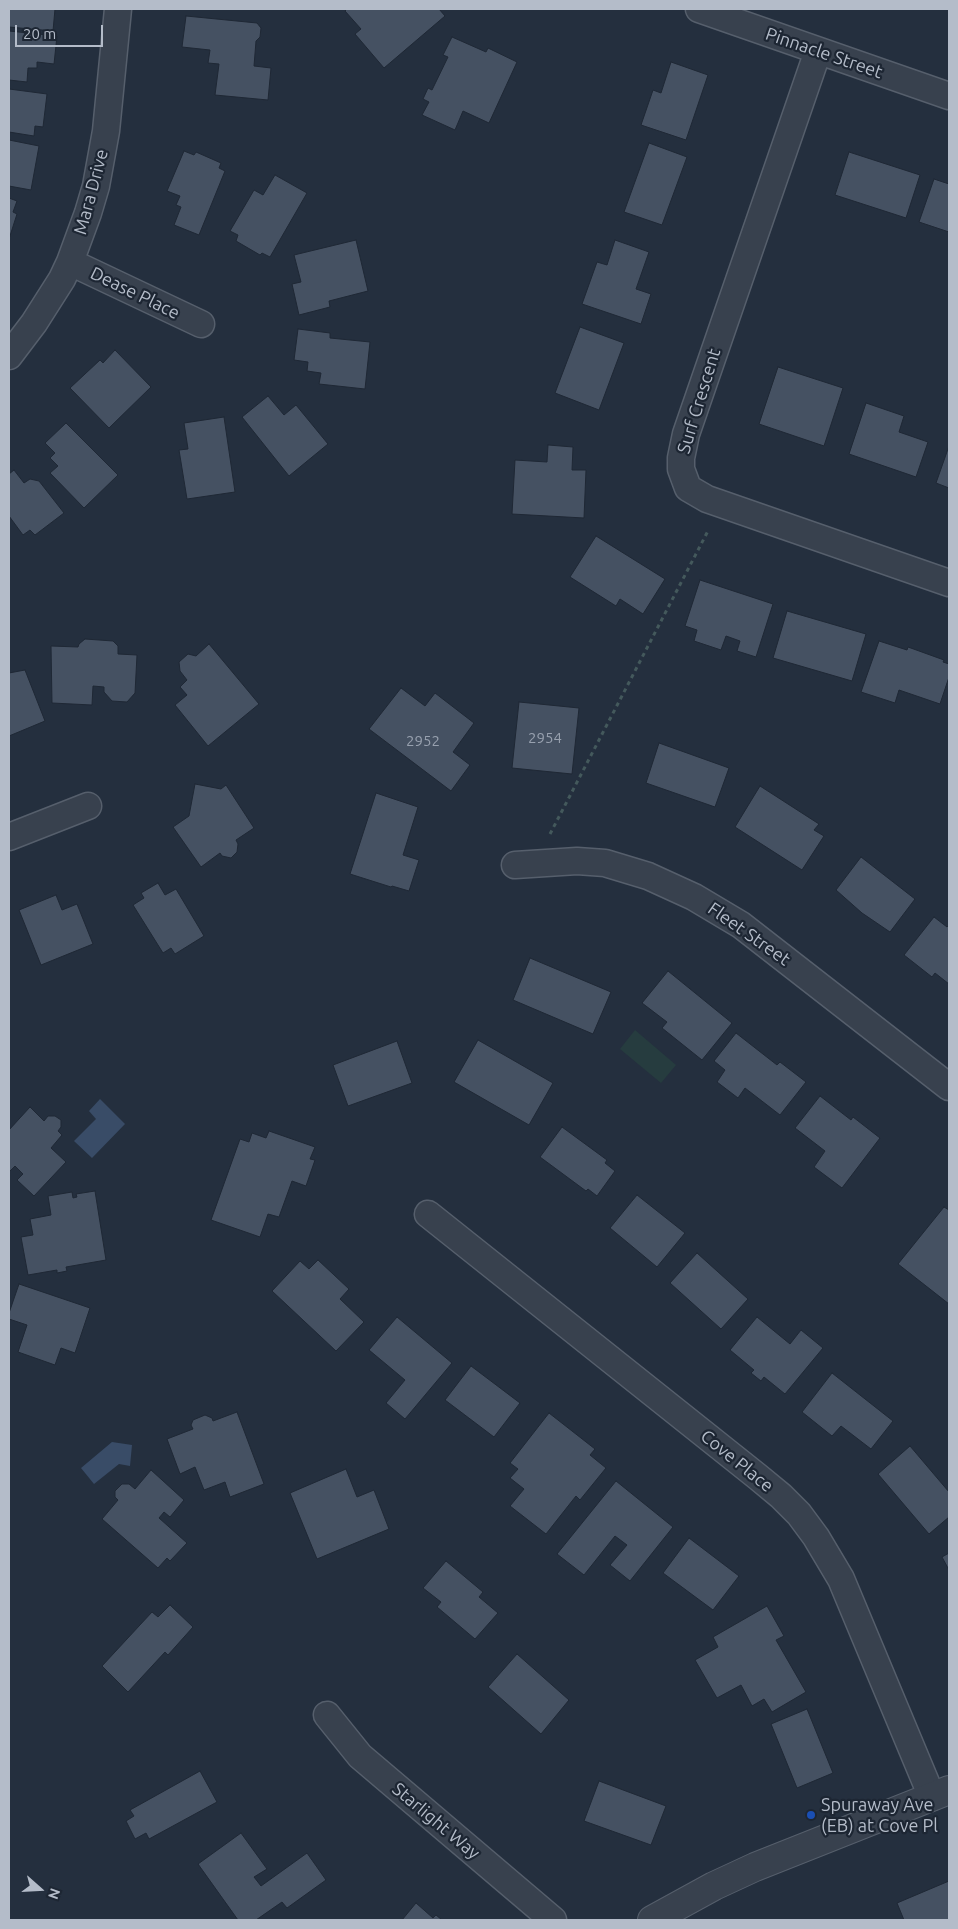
<!DOCTYPE html>
<style>
body{margin:0}
#map{position:relative;width:958px;height:1929px;overflow:hidden;background:#242f3e;font-family:Ubuntu,sans-serif}
canvas{display:block}
.frame{position:absolute;inset:0;border:10px solid #b4bcc9;pointer-events:none}
.north{position:absolute;left:15px;top:1864px;width:50px;height:50px;-webkit-text-stroke:4px #1d2633;paint-order:stroke;rotate:109deg;font-size:14px;font-weight:700;line-height:20px;text-align:center;color:#b4bcc9}
.north::after{content:'';display:block;margin:auto;width:18px;height:22px;background:#b4bcc9;clip-path:polygon(50% 0,100% 100%,50% 72%,0 100%)}
.scale{position:absolute;left:15px;top:25px;width:88px;height:22px;box-sizing:border-box;border:2px solid #b4bcc9;border-top:0;padding-left:6px;font-size:15px;line-height:18px;white-space:nowrap;color:#b4bcc9;-webkit-text-stroke:4px #1d2633;paint-order:stroke}
</style>
<div id="map">
<canvas width="958" height="1929"></canvas>
<div class="frame"></div>
<div class="north">N</div>
<div class="scale">20 m</div>
</div>
<script>
const ctx = document.querySelector('canvas').getContext('2d');
ctx.lineJoin = 'round';
function fill(path, color) { ctx.fillStyle = color; ctx.fill(path, 'evenodd'); }
const toPath = rows => new Path2D(rows.map(r => 'M' + r).join(''));
function strokePath(path, color, width, dash) { ctx.strokeStyle = color; ctx.lineWidth = width; ctx.lineCap = dash ? 'butt' : 'round'; ctx.setLineDash(dash || []); ctx.stroke(path); }
function drawText(font, color, halo, rows, align = 'center') {
  ctx.font = font + ' Ubuntu,sans-serif'; ctx.lineWidth = 4.5; ctx.setLineDash([]); ctx.textBaseline = 'middle'; ctx.strokeStyle = halo; ctx.fillStyle = color; for (const [text, x, y, turn = 0] of rows) {
    ctx.save(); ctx.translate(x, y); ctx.rotate((+turn || 0) * Math.PI / 180); ctx.textAlign = isNaN(turn) ? turn : align; if (halo) ctx.strokeText(text, 0, 0); ctx.fillText(text, 0, 0); ctx.restore();
  }
}
fill(toPath([
 [635,1030,676,1065,661,1083,620,1049]
]), '#263c3f');
fill(toPath([
 [100,1099,125,1124,92,1158,74,1141,96,1119,89,1111],
 [112,1442,132,1445,130,1466,119,1464,94,1484,81,1468]
]), '#394c67');
const building = toPath([
 [9,9,55,9,53,31,9,27,9,9],
 [347,9,439,9,445,16,384,68,355,34,361,29,345,11,347,9],
 [186,16,257,23,261,28,260,37,256,41,254,66,271,68,268,100,215,95,219,64,208,63,210,50,182,47,186,16],
 [9,31,57,36,54,64,37,62,37,68,28,68,27,82,9,80,9,31],
 [452,37,486,52,488,48,517,62,489,123,463,111,455,130,422,115,429,102,423,99,428,88,432,90,448,57,443,55,452,37],
 [671,62,708,75,686,140,641,125,653,90,661,93,671,62],
 [9,89,47,94,43,127,35,126,34,136,9,132,9,89],
 [9,140,39,146,31,190,9,186,9,140],
 [649,143,687,157,662,225,624,212,649,143],
 [184,151,194,155,196,152,221,163,219,168,225,171,199,235,174,225,181,207,176,205,180,196,167,191,184,151],
 [849,152,920,175,906,218,835,195,849,152],
 [275,175,307,193,270,257,262,253,260,255,236,241,238,235,230,231,254,190,263,195,275,175],
 [934,179,949,184,949,232,919,222,934,179],
 [9,198,17,201,13,212,17,214,9,239,9,198],
 [356,240,368,291,329,301,330,307,299,315,292,284,301,282,294,255,356,240],
 [615,240,649,252,636,289,651,294,641,324,582,304,597,262,607,265,615,240],
 [580,327,624,343,599,410,555,393,580,327],
 [298,329,330,333,330,338,370,342,365,389,319,384,321,373,307,371,308,362,294,360,298,329],
 [115,350,151,387,109,428,70,388,100,360,103,363,115,350],
 [778,367,843,388,824,446,759,424,778,367],
 [268,396,284,415,296,405,328,444,289,476,242,417,268,396],
 [866,403,904,416,899,432,928,442,916,477,849,454,866,403],
 [224,417,235,492,187,499,179,450,188,449,184,423,224,417],
 [66,423,118,475,84,508,50,473,58,466,50,458,55,453,45,443,66,423],
 [548,445,573,447,572,470,586,470,584,518,512,514,515,460,547,462,548,445],
 [949,446,949,488,936,483,949,446],
 [14,470,24,483,30,479,39,481,64,513,35,535,30,530,23,535,9,516,9,474,14,470],
 [596,536,665,579,643,614,620,599,616,606,570,577,596,536],
 [700,580,773,604,756,657,737,651,740,641,726,636,721,650,694,641,697,630,685,626,700,580],
 [787,611,866,634,852,681,773,658,787,611],
 [85,639,113,641,118,646,118,654,137,655,135,693,127,702,112,701,104,692,104,687,93,686,92,705,52,703,51,646,78,647,79,644,85,639],
 [879,641,907,650,908,647,944,660,943,662,949,664,949,677,940,704,899,690,895,703,861,692,879,641],
 [209,644,259,704,208,746,175,705,187,695,180,687,187,680,180,671,179,662,188,654,196,656,209,644],
 [25,670,45,721,9,736,9,673,25,670],
 [401,688,425,706,435,693,474,723,453,752,470,765,451,791,369,729,401,688],
 [519,702,579,708,572,774,512,768,519,702],
 [659,743,729,768,715,807,646,783,659,743],
 [195,784,221,789,226,785,254,828,236,840,238,844,237,852,231,858,222,856,220,853,201,867,173,827,189,816,195,784],
 [760,786,819,824,814,830,824,836,802,870,735,827,760,786],
 [376,793,418,807,403,855,419,860,409,891,392,886,391,887,350,874,376,793],
 [861,857,915,899,890,932,862,913,836,890,861,857],
 [158,883,165,895,176,889,204,936,175,954,171,948,163,953,133,905,144,898,141,893,158,883],
 [56,895,62,910,77,904,93,944,41,965,19,910,56,895],
 [934,917,947,927,949,925,949,984,935,973,932,977,904,955,934,917],
 [530,958,611,992,593,1034,513,1000,530,958],
 [668,971,732,1023,702,1060,662,1028,667,1022,642,1003,668,971],
 [736,1033,777,1065,780,1062,806,1082,780,1115,745,1088,738,1098,717,1082,725,1070,714,1061,736,1033],
 [478,1040,553,1083,529,1125,454,1082,478,1040],
 [397,1041,412,1083,348,1106,333,1065,397,1041],
 [820,1096,851,1120,853,1117,880,1138,842,1188,814,1167,825,1151,795,1128,820,1096],
 [30,1107,44,1121,48,1116,55,1116,61,1120,61,1127,58,1131,62,1135,51,1148,66,1162,34,1196,17,1180,23,1174,15,1166,9,1172,9,1130,30,1107],
 [562,1127,607,1160,605,1163,615,1171,597,1196,588,1189,586,1191,540,1157,562,1127],
 [269,1131,315,1147,310,1159,315,1160,306,1186,292,1181,279,1217,268,1214,260,1237,211,1220,240,1139,249,1142,252,1133,266,1138,269,1131],
 [95,1191,106,1260,66,1267,67,1271,57,1273,57,1270,28,1275,21,1237,33,1235,30,1219,51,1215,48,1196,72,1192,73,1198,77,1197,76,1194,95,1191],
 [637,1195,685,1233,657,1267,610,1228,637,1195],
 [944,1207,949,1210,949,1304,898,1264,944,1207],
 [697,1253,748,1299,721,1329,670,1283,697,1253],
 [318,1260,349,1289,340,1299,364,1322,336,1351,272,1291,300,1261,309,1269,318,1260],
 [19,1284,90,1308,75,1353,61,1348,55,1365,18,1352,27,1325,9,1319,9,1313,19,1284],
 [397,1317,452,1363,405,1419,386,1403,405,1380,369,1350,397,1317],
 [757,1317,790,1344,801,1330,823,1348,785,1394,764,1377,761,1381,751,1373,754,1370,730,1350,757,1317],
 [471,1366,520,1403,494,1437,445,1400,471,1366],
 [832,1373,893,1421,871,1449,841,1426,832,1436,802,1412,832,1373],
 [237,1412,264,1484,230,1497,225,1482,204,1490,195,1467,180,1474,167,1439,193,1429,191,1425,193,1420,205,1415,212,1418,213,1421,237,1412],
 [549,1413,595,1449,590,1455,606,1468,580,1500,576,1496,546,1534,510,1506,524,1489,510,1478,518,1469,510,1463,549,1413],
 [910,1446,949,1492,949,1517,929,1534,878,1474,910,1446],
 [346,1469,357,1497,374,1490,389,1529,317,1559,290,1493,346,1469],
 [151,1470,184,1500,170,1517,164,1512,159,1518,187,1543,170,1561,167,1558,158,1568,102,1519,118,1500,115,1497,115,1491,122,1484,129,1484,135,1489,151,1470],
 [616,1481,673,1527,630,1581,610,1565,627,1545,615,1536,584,1575,557,1554,616,1481],
 [689,1538,739,1576,713,1610,663,1573,689,1538],
 [949,1553,949,1570,942,1557,949,1553],
 [446,1561,483,1592,479,1597,498,1613,475,1639,437,1607,441,1602,423,1588,446,1561],
 [170,1605,193,1627,168,1655,165,1652,128,1692,102,1666,152,1612,158,1617,170,1605],
 [767,1606,784,1636,776,1640,806,1692,772,1712,764,1699,752,1706,741,1685,717,1698,695,1660,718,1647,713,1637,767,1606],
 [517,1654,569,1700,541,1734,488,1687,517,1654],
 [807,1709,833,1773,797,1788,771,1724,807,1709],
 [200,1771,217,1802,149,1839,146,1833,135,1839,126,1821,134,1816,130,1810,200,1771],
 [599,1781,666,1806,651,1845,584,1821,599,1781],
 [241,1833,267,1869,254,1877,261,1886,307,1853,326,1880,287,1908,282,1902,256,1920,238,1920,198,1864,241,1833],
 [949,1881,949,1920,904,1920,897,1903,949,1881],
 [416,1903,433,1918,436,1915,442,1920,402,1920,416,1903]
]);
fill(building, '#455162');
strokePath(building, '#1f2835', 1);
const minor = toPath([
 [699,9,949,96],
 [818,51,686,434,681,458,681,469,688,488,707,499,949,583],
 [70,262,201,324],
 [9,356,34,323,62,279,70,262,88,213,96,186,106,131,118,9],
 [9,837,88,806],
 [515,865,577,861,605,863,648,876,694,897,741,925,949,1087],
 [428,1214,758,1477,781,1496,799,1514,816,1537,841,1579,932,1797],
 [327,1715,360,1756,553,1920]
]);
const tertiary = toPath([
 [652,1920,714,1886,755,1867,949,1790]
]);
strokePath(minor, '#565f6c', 29);
strokePath(tertiary, '#565f6c', 30);
strokePath(toPath([
 [550,834,709,529]
]), '#44595c', 3, [4, 4]);
strokePath(minor, '#38414e', 26);
strokePath(tertiary, '#38414e', 28);
for (const [x, y, r, color] of [
 [811,1815,5,"#1a4fb4"]
]) { const dot = new Path2D(); dot.arc(x, y, r, 0, 2 * Math.PI); ctx.fillStyle = color; ctx.fill(dot); strokePath(dot, '#1d2633', 2); }
drawText('15px', '#98a1af', null, [
 ["2954",545,738],
 ["2952",423,741]
]);
drawText('18px', '#b4bcc9', '#1d2633', [
 ["Pinnacle Street",824,53,19],
 ["Mara Drive",91,192,-75],
 ["Dease Place",135,293,26],
 ["Surf Crescent",699,401,-73],
 ["Fleet Street",749,934,35],
 ["Cove Place",737,1461,39],
 ["Starlight Way",436,1821,40]
]);
drawText('18px', '#b4bcc9', '#1d2633', [
 ["Spuraway Ave",821,1805],
 ["(EB) at Cove Pl",821,1826]
], 'left');
</script>
